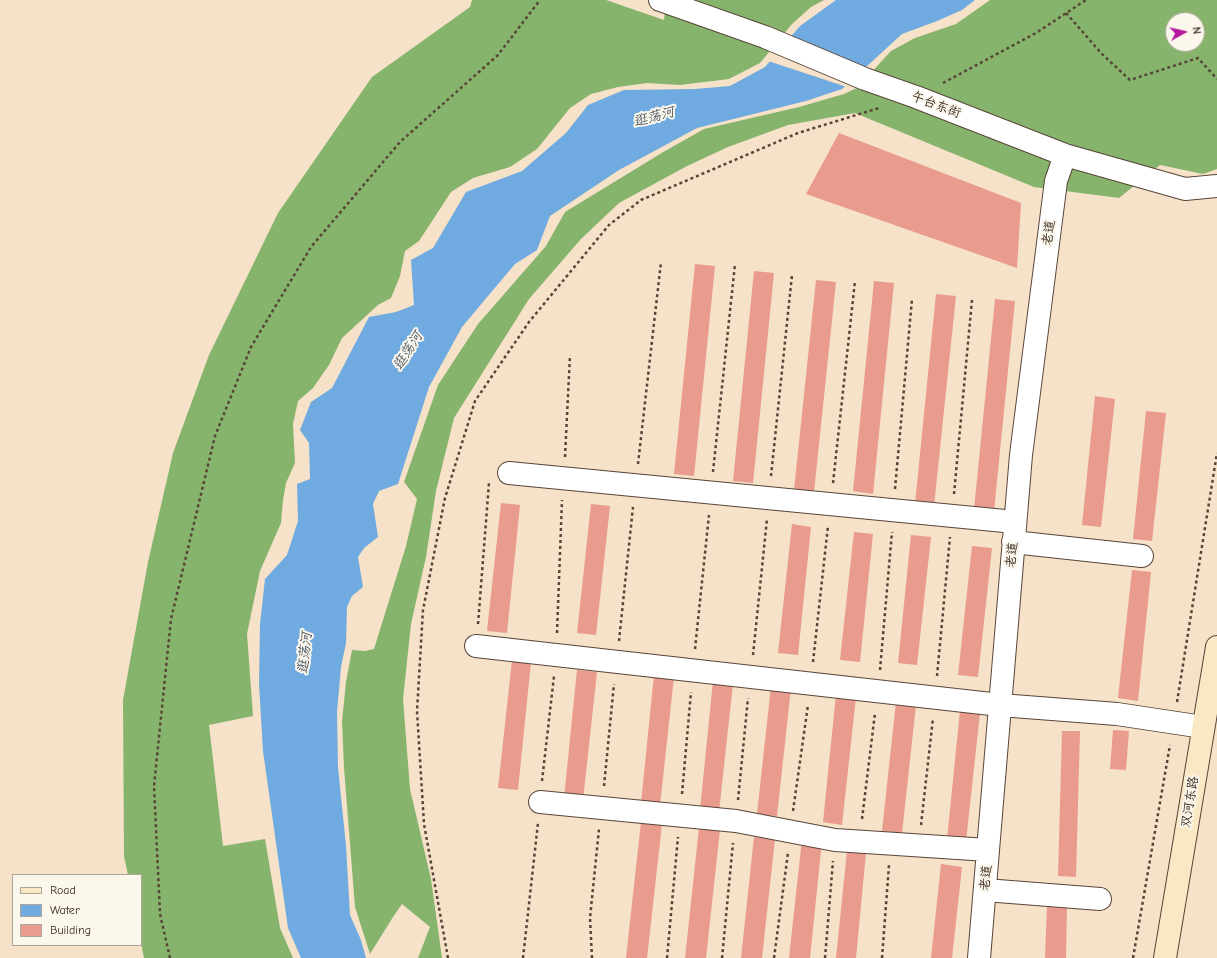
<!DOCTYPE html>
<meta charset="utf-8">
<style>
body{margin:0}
#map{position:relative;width:1217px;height:958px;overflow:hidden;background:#f6e1c9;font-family:"Comic Neue",sans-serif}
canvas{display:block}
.legend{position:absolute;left:12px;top:874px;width:130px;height:72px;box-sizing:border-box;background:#fbf7ec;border:1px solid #aea59a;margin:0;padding:5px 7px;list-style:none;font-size:12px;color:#3b2a1e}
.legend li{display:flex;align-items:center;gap:8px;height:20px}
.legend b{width:20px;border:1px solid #aea59a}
.north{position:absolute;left:1165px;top:12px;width:40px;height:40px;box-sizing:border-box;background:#fbf7ec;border:1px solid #aea59a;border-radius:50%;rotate:82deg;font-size:11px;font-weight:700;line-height:16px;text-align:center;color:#3b2a1e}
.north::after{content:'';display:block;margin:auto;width:14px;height:18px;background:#b5179e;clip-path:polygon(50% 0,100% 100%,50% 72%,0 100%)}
</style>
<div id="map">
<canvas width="1217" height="958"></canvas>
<ul class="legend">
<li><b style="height:5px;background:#fae7c3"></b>Road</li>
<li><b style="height:11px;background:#6faae0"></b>Water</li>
<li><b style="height:11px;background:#e99b8e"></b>Building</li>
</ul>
<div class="north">N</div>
</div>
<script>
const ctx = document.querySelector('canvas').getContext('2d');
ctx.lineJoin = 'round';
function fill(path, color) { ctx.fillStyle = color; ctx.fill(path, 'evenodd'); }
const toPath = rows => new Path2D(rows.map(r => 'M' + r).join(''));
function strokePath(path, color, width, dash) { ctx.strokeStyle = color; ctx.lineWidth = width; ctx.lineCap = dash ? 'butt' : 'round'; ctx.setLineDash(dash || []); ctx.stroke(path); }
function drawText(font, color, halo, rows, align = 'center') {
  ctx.font = font + ' "Comic Neue","LXGW WenKai TC",sans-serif'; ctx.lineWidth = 4; ctx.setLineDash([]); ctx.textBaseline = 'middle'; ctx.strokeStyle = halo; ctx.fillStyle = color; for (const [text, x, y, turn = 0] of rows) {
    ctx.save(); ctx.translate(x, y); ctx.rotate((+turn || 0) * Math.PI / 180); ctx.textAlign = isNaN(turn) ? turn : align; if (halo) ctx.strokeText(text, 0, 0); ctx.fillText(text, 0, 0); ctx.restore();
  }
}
fill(toPath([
 [472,0,606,0,664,20,666,0,824,0,811,7,792,24,760,63,729,79,680,85,647,83,618,87,591,94,570,108,537,149,510,167,473,178,451,192,419,241,405,251,400,276,391,298,378,305,342,338,329,365,313,388,298,401,293,424,295,463,286,483,283,500,281,523,260,571,247,634,253,716,209,725,223,846,265,839,280,928,293,958,144,958,141,943,141,875,128,875,124,856,123,700,148,562,173,453,209,355,278,213,372,77,470,7],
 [990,0,1217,0,1217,169,1203,174,1160,165,1119,198,1034,187,855,113,788,125,728,147,687,166,619,203,581,239,529,299,454,418,436,491,426,557,411,624,403,699,410,789,431,879,442,958,418,958,430,927,402,904,393,917,370,954,355,907,344,768,342,721,346,682,352,650,365,651,374,649,406,546,417,499,404,482,438,385,478,324,546,246,565,212,665,151,704,129,799,107,844,94,857,88,891,51,915,38,956,24],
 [1173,20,1197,20,1197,44,1173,44]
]), '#86b46c');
fill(toPath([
 [836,0,975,0,962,10,937,21,902,34,842,89,806,101,697,128,619,170,550,216,537,250,515,264,462,327,429,387,398,484,379,491,373,504,378,537,364,548,358,557,363,587,352,596,347,607,346,643,341,667,337,712,338,767,346,846,350,915,361,940,366,958,301,958,288,928,263,751,259,684,260,624,265,579,287,555,298,521,297,484,310,479,309,443,300,430,311,402,332,388,369,317,396,312,414,305,411,260,433,248,466,192,522,171,566,133,588,105,624,90,695,89,730,86,765,67,800,26]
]), '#6faae0');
fill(toPath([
 [787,38,868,68,847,87,768,61]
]), '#f6e1c9');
fill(toPath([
 [839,133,1021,203,1017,268,806,194],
 [695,264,715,266,694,476,674,474],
 [754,271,774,273,753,483,733,481],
 [816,280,836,282,814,492,794,490],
 [874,281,894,283,873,494,853,491],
 [936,294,956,296,934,506,915,504],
 [995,299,1015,301,994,511,974,509],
 [1095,396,1115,399,1101,527,1082,525],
 [1146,411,1166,413,1152,541,1133,539],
 [501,503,520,505,507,633,487,631],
 [591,504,610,506,596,635,577,633],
 [792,524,811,527,798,655,778,653],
 [854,532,873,534,860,662,840,660],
 [911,535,931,537,917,665,898,663],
 [972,546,992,548,978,677,958,675],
 [1132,570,1151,572,1138,701,1118,698],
 [512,660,531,662,518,790,498,788],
 [577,670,597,672,583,800,564,798],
 [654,675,674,677,660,805,641,803],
 [713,681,733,684,719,812,700,810],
 [771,686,791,688,777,816,757,814],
 [836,694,856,697,842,825,823,822],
 [896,702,916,705,902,833,882,831],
 [960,711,980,713,966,841,947,839],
 [1113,730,1129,731,1126,770,1110,769],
 [1062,731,1080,731,1076,877,1058,876],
 [641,822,662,824,647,958,626,958],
 [699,828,720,830,706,958,685,958],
 [754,837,775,839,762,958,741,958],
 [802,839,822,841,810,958,789,958],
 [848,841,867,842,856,958,836,958],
 [941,864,962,867,952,958,931,958],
 [1047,905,1067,906,1066,958,1045,958]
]), '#e99b8e');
const street = toPath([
 [660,0,765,37,865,79,916,97,1065,155,1185,189,1217,186],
 [509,473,1015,522],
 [1013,542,1142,556],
 [476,646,1000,705,1117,714,1203,727],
 [540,802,736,821,835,840,988,850],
 [985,890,1100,899],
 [979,958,1021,455,1056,181,1065,155]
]);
const secondary = toPath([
 [1165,958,1217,647]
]);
strokePath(street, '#574538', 24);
strokePath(secondary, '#574538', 24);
strokePath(toPath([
 [1066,13,1102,54,1130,80,1198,58,1217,79],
 [943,83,1036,33,1086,0],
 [565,457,570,355],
 [638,464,661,262],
 [713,472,735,264],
 [771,476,792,275],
 [833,483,855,281],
 [895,489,912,299],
 [954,494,972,300],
 [478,624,489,483],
 [557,633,562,500],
 [619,641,633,507],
 [695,649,709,515],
 [753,655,767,519],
 [813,662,828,526],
 [880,670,892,532],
 [937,676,950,537],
 [1177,702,1217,453],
 [542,781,554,676],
 [604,786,614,684],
 [682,794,691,692],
 [738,800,748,698],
 [793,811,808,705],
 [862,819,875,713],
 [921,825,933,718],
 [170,958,160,914,154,786,171,619,215,436,251,347,311,247,400,142,498,55,540,0],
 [448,958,424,824,417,711,423,610,445,498,475,401,529,322,609,225,641,200,798,133,879,108],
 [523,958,538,823],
 [592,958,590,918,599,829],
 [667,958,678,837],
 [722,958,733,843],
 [774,958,788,853],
 [825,958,833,861],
 [882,958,889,865],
 [1133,958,1170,745]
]), '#574538', 2.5, [3, 3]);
strokePath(street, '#fff', 22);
strokePath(secondary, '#fae7c3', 22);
drawText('13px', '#3b2a1e', '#fbf7ec', [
 ["午台东街",936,105,21],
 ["老道",1049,233,-83],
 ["老道",1012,555,-85],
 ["双河东路",1190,802,-81],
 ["老道",986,878,-85]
]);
drawText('italic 14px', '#4d5762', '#fbf7ec', [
 ["逛荡河",654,117,-15],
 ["逛荡河",408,351,-57],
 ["逛荡河",305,653,-84]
]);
</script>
